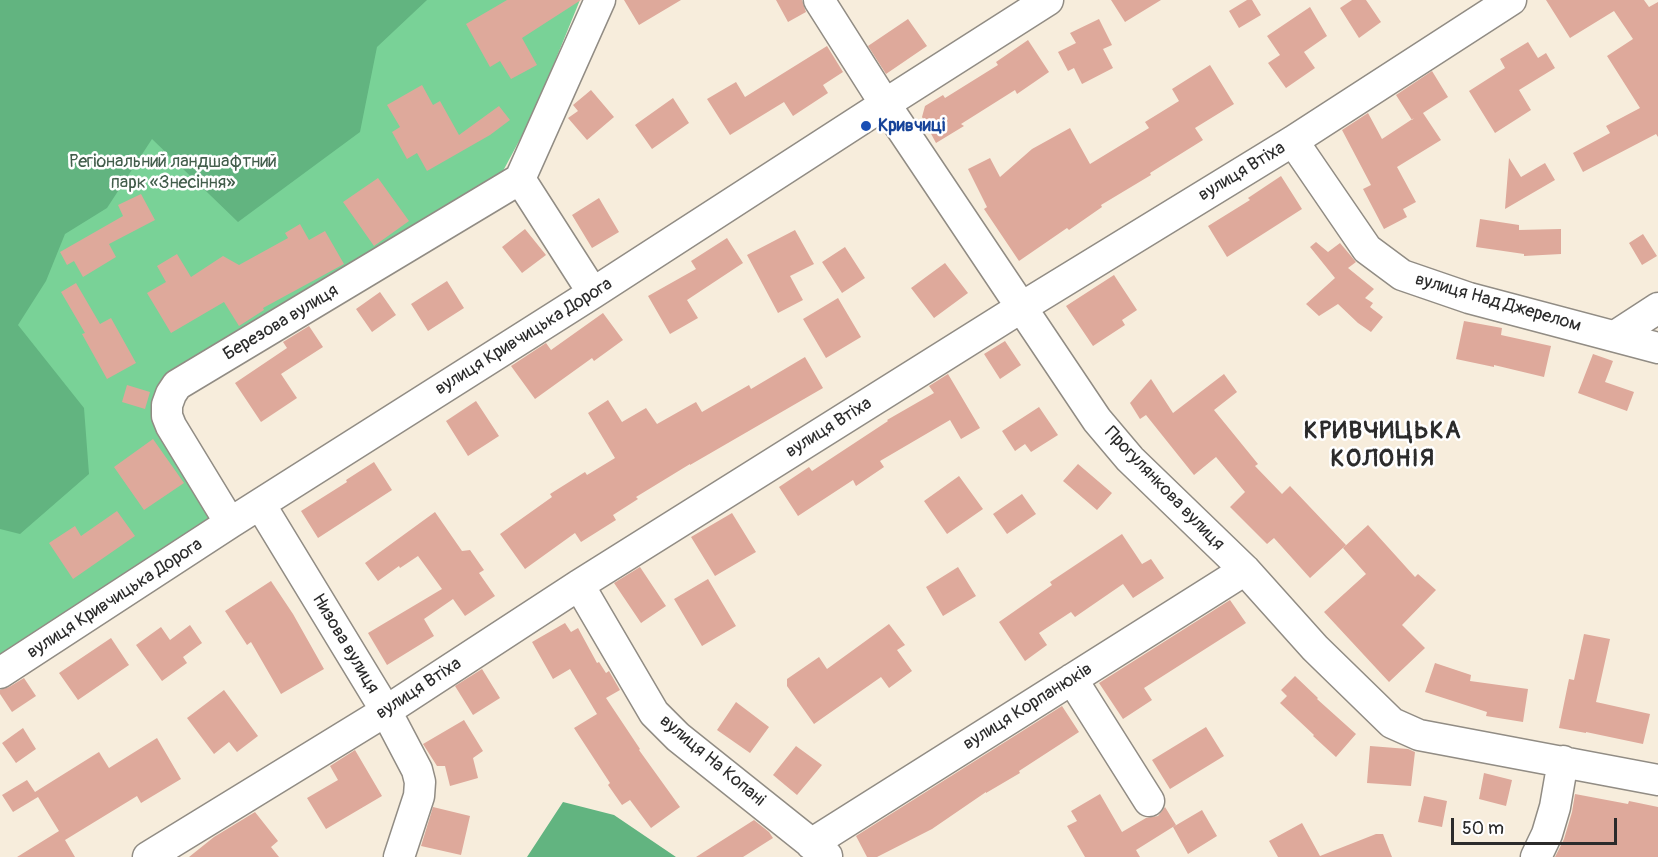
<!DOCTYPE html>
<meta charset="utf-8">
<style>
body{margin:0}
#map{position:relative;width:1658px;height:857px;overflow:hidden;background:#f7eddc;font-family:Pangolin,sans-serif}
canvas{display:block}
.scale{position:absolute;left:1451px;top:818px;width:166px;height:27px;box-sizing:border-box;border:3px solid #2b2b2b;border-top:0;padding-left:8px;font-size:18px;line-height:21px;white-space:nowrap;color:#2b2b2b;-webkit-text-stroke:4px #fff;paint-order:stroke}
</style>
<div id="map">
<canvas width="1658" height="857"></canvas>
<div class="scale">50 m</div>
</div>
<script>
const ctx = document.querySelector('canvas').getContext('2d');
ctx.lineJoin = 'round';
function fill(path, color) { ctx.fillStyle = color; ctx.fill(path, 'evenodd'); }
const toPath = rows => new Path2D(rows.map(r => 'M' + r).join(''));
function strokePath(path, color, width, dash) { ctx.strokeStyle = color; ctx.lineWidth = width; ctx.lineCap = dash ? 'butt' : 'round'; ctx.setLineDash(dash || []); ctx.stroke(path); }
function drawText(font, color, halo, rows, align = 'center') {
  ctx.font = font + ' Pangolin,sans-serif'; ctx.lineWidth = 5; ctx.setLineDash([]); ctx.textBaseline = 'middle'; ctx.strokeStyle = halo; ctx.fillStyle = color; for (const [text, x, y, turn = 0] of rows) {
    ctx.save(); ctx.translate(x, y); ctx.rotate((+turn || 0) * Math.PI / 180); ctx.textAlign = isNaN(turn) ? turn : align; if (halo) ctx.strokeText(text, 0, 0); ctx.fillText(text, 0, 0); ctx.restore();
  }
}
fill(toPath([
 [0,0,580,0,533,115,503,171,431,219,257,323,173,369,154,401,210,517,122,580,0,656]
]), '#79d297');
fill(toPath([
 [0,0,427,0,377,47,360,132,238,222,152,139,107,208,65,234,46,281,18,325,84,408,89,474,20,534,0,529],
 [563,802,614,815,676,857,527,857]
]), '#62b480');
fill(toPath([
 [507,0,581,0,522,38,537,65,511,79,500,61,490,67,466,24],
 [624,0,681,0,639,25],
 [776,0,802,0,806,12,788,22],
 [1111,0,1161,0,1125,22],
 [1247,0,1252,0,1261,15,1239,28,1229,11],
 [1352,0,1366,0,1381,22,1359,38,1340,8],
 [1546,0,1644,0,1649,7,1658,2,1658,137,1656,134,1583,172,1573,153,1610,133,1606,126,1640,108,1607,56,1633,39,1614,11,1570,38],
 [1310,7,1327,36,1304,52,1315,68,1286,88,1268,63,1280,55,1267,36],
 [908,19,927,46,886,74,868,46],
 [1099,19,1112,45,1103,49,1113,68,1082,84,1074,68,1068,71,1058,52,1076,43,1070,33],
 [1028,40,1049,72,1017,94,1015,90,961,124,964,126,936,143,922,117,925,106,943,95,945,98,998,65,996,62],
 [1528,42,1538,58,1546,53,1555,68,1519,90,1531,110,1495,133,1469,91,1505,68,1500,59],
 [827,46,843,72,823,85,828,93,793,116,784,102,730,135,707,99,736,82,745,97],
 [1210,65,1234,104,1195,128,1203,140,1150,173,1151,175,1101,205,1102,207,1069,230,1067,228,1019,261,984,209,987,207,968,169,990,158,1000,177,1032,149,1070,128,1090,164,1149,128,1145,122,1179,101,1172,89],
 [1432,71,1448,97,1423,113,1441,140,1397,167,1416,202,1403,209,1407,217,1384,229,1363,189,1371,185,1342,130,1368,113,1382,139,1414,118,1412,120,1396,95],
 [422,85,433,105,440,101,459,135,499,106,510,120,490,135,427,171,417,153,407,159,392,132,400,127,387,105],
 [591,90,614,117,587,140,568,118,578,111,573,105],
 [673,98,689,123,652,149,635,125],
 [1509,158,1521,177,1545,163,1555,180,1505,209],
 [1281,176,1302,209,1227,257,1208,226,1250,200,1248,198],
 [378,178,409,221,374,246,343,202],
 [141,194,155,220,109,244,116,257,83,277,74,261,67,265,60,252,123,216,118,205],
 [599,198,619,232,592,248,572,215],
 [1480,219,1519,225,1519,230,1561,229,1561,254,1524,256,1524,254,1476,247],
 [300,224,309,240,325,231,344,264,263,308,264,310,239,326,224,302,171,333,147,293,166,282,157,266,177,254,191,277,223,256,239,265,288,238,285,233],
 [525,229,546,255,522,273,502,247],
 [795,230,814,264,790,276,803,300,778,313,747,255],
 [1643,234,1657,256,1642,265,1629,243],
 [727,238,743,263,687,300,698,318,670,334,648,296,696,269,691,261],
 [1316,242,1328,252,1340,243,1356,262,1348,268,1374,289,1365,298,1373,303,1370,307,1383,317,1371,332,1358,323,1338,304,1319,316,1306,304,1335,278,1310,247],
 [845,247,865,278,842,293,822,262],
 [945,263,968,293,934,318,911,288],
 [1114,275,1137,310,1122,320,1125,325,1093,346,1066,306],
 [447,281,464,308,428,331,411,304],
 [76,283,100,324,111,318,136,363,107,379,82,334,85,333,61,292],
 [380,292,396,315,372,332,356,309],
 [838,298,861,337,826,358,803,319],
 [603,313,623,340,594,361,592,358,535,399,511,366,546,343,551,350],
 [1464,321,1502,328,1501,335,1551,346,1544,377,1494,365,1494,367,1456,359],
 [309,326,323,347,281,374,297,398,261,422,235,383,287,348,283,342],
 [1005,341,1021,365,1000,379,984,354],
 [1593,354,1613,361,1605,382,1634,392,1627,411,1578,393],
 [805,357,823,388,690,465,690,464,636,497,638,499,613,515,616,520,581,542,575,533,525,569,500,534,552,497,550,494,585,472,587,475,615,458,588,413,608,400,622,422,646,408,657,424,696,402,702,412,749,385,751,389],
 [948,374,980,428,961,439,950,420,880,461,884,467,856,486,853,480,798,516,779,487,809,467,812,471,888,421,887,420,934,393,929,386],
 [1224,374,1237,392,1214,410,1258,464,1255,466,1282,494,1290,486,1346,545,1310,578,1274,538,1267,544,1230,507,1245,492,1216,457,1194,475,1146,415,1140,419,1130,403,1151,379,1173,413],
 [127,385,150,392,145,409,122,402],
 [476,401,499,436,468,456,446,421],
 [1039,407,1058,435,1031,452,1025,444,1015,451,1002,431],
 [153,439,184,483,144,510,114,467],
 [374,462,392,490,318,538,301,511,347,482,346,480],
 [1078,464,1112,493,1097,510,1063,481],
 [959,476,983,509,947,534,924,501],
 [1022,494,1036,514,1007,534,993,514],
 [117,511,135,536,73,579,49,543,75,526,81,536],
 [435,512,462,551,470,550,484,570,479,573,495,596,465,616,453,599,424,619,434,636,387,665,368,633,442,589,418,556,400,568,399,566,378,581,365,563],
 [732,513,756,552,715,576,691,537],
 [1368,525,1415,577,1418,574,1436,590,1402,625,1425,648,1389,682,1324,612,1366,574,1343,548],
 [1122,534,1142,564,1151,559,1164,578,1133,598,1123,584,1075,617,1071,612,1039,633,1047,645,1025,661,999,622,1052,585,1050,582],
 [640,567,666,606,641,623,614,583],
 [958,567,976,596,943,616,926,587],
 [708,579,736,626,702,646,674,599],
 [271,581,293,614,324,669,281,694,251,642,247,645,225,611],
 [1230,600,1246,623,1144,688,1152,700,1123,719,1099,683],
 [565,623,571,632,578,628,597,663,599,662,606,673,609,671,620,690,606,698,640,749,639,750,680,807,651,828,630,800,622,805,608,785,610,783,574,728,597,714,570,669,553,679,532,642],
 [889,624,905,645,897,650,912,671,889,688,881,677,814,724,787,686,787,679,819,657,827,669],
 [190,625,202,643,183,657,187,663,162,681,136,645,161,627,170,640],
 [1584,634,1610,639,1596,702,1650,714,1643,744,1586,732,1586,733,1559,728,1569,679,1574,680],
 [111,638,129,665,78,700,59,673],
 [1435,663,1471,675,1470,681,1528,689,1523,722,1486,716,1487,712,1425,692],
 [482,669,500,698,473,715,455,686],
 [1295,676,1318,698,1317,699,1356,734,1336,757,1313,736,1314,735,1280,703,1287,696,1281,690],
 [24,678,36,696,12,712,0,694,0,690,9,687],
 [224,690,258,736,237,752,229,742,214,754,187,718],
 [736,702,769,727,750,753,717,730],
 [1062,706,1079,732,1019,771,1020,773,986,793,986,792,932,829,877,857,867,857,856,836],
 [464,720,483,751,473,758,478,778,450,786,445,766,437,766,423,744],
 [1206,727,1224,756,1170,789,1152,760],
 [23,728,36,749,16,763,2,743],
 [157,738,181,779,141,803,137,796,65,840,75,857,17,857,59,831,38,797,13,812,2,795,27,780,35,792,99,752,109,768],
 [796,746,822,765,797,795,773,775],
 [1370,746,1408,749,1415,752,1411,786,1367,783],
 [355,750,382,796,326,829,307,798,338,780,330,766],
 [1484,773,1512,780,1506,806,1479,799],
 [1100,794,1122,832,1146,818,1158,816,1165,807,1176,825,1136,850,1140,857,1085,857,1067,826,1077,821,1071,811],
 [1575,794,1628,804,1629,801,1658,807,1658,857,1555,857,1564,839,1572,812],
 [1424,796,1447,801,1442,827,1418,822],
 [433,807,470,816,461,855,421,846],
 [1202,810,1217,836,1188,854,1173,827],
 [255,812,278,841,271,847,279,857,189,857,214,837],
 [754,820,769,832,773,838,743,857,696,857],
 [1302,823,1320,856,1376,834,1383,834,1392,857,1278,857,1269,841]
]), '#dea99b');
const minor = toPath([
 [819,0,885,104,1097,420,1130,459,1245,570,1315,648,1392,723,1419,735,1658,780],
 [1293,141,1367,249,1402,275,1469,298,1658,348],
 [520,179,593,293],
 [1615,336,1658,308],
 [260,504,386,711,417,770,420,782,419,796,399,857],
 [230,523,171,426,167,416,167,405,171,394,177,385,520,179,600,0],
 [579,585,654,713,678,737,827,856],
 [0,673,230,523,593,293,885,104,1048,0],
 [1072,679,1149,801],
 [811,844,1245,570],
 [148,857,386,711,579,585,1022,307,1293,141,1511,0],
 [1536,857,1547,834,1555,807,1563,761]
]);
strokePath(minor, '#918c84', 33);
strokePath(minor, '#fff', 30);
for (const [x, y, r, color] of [
 [866,126,6,"#1a4fb4"]
]) { const dot = new Path2D(); dot.arc(x, y, r, 0, 2 * Math.PI); ctx.fillStyle = color; ctx.fill(dot); strokePath(dot, '#fff', 2); }
drawText('bold 18px', '#164399', '#fff', [
 ["Кривчиці",878,126]
], 'left');
drawText('18px', '#425d4b', '#fff', [
 ["Регіональний ландшафтний",173,162],
 ["парк «Знесіння»",173,183]
]);
drawText('18px', '#2b2b2b', '#fff', [
 ["вулиця Втіха",1242,172,-31],
 ["вулиця Над Джерелом",1498,303,16],
 ["Березова вулиця",281,323,-31],
 ["вулиця Кривчицька Дорога",524,337,-32],
 ["вулиця Втіха",829,428,-32],
 ["Прогулянкова вулиця",1164,489,46],
 ["вулиця Кривчицька Дорога",115,599,-33],
 ["Низова вулиця",345,644,59],
 ["вулиця Втіха",419,689,-33],
 ["вулиця Корпанюків",1028,707,-32],
 ["вулиця На Копані",712,761,40]
]);
ctx.letterSpacing = '1.5px';
drawText('bold 24px', '#2b2b2b', '#fff', [
 ["КРИВЧИЦЬКА",1383,432],
 ["КОЛОНІЯ",1383,460]
]);
ctx.letterSpacing = '0px';
</script>
